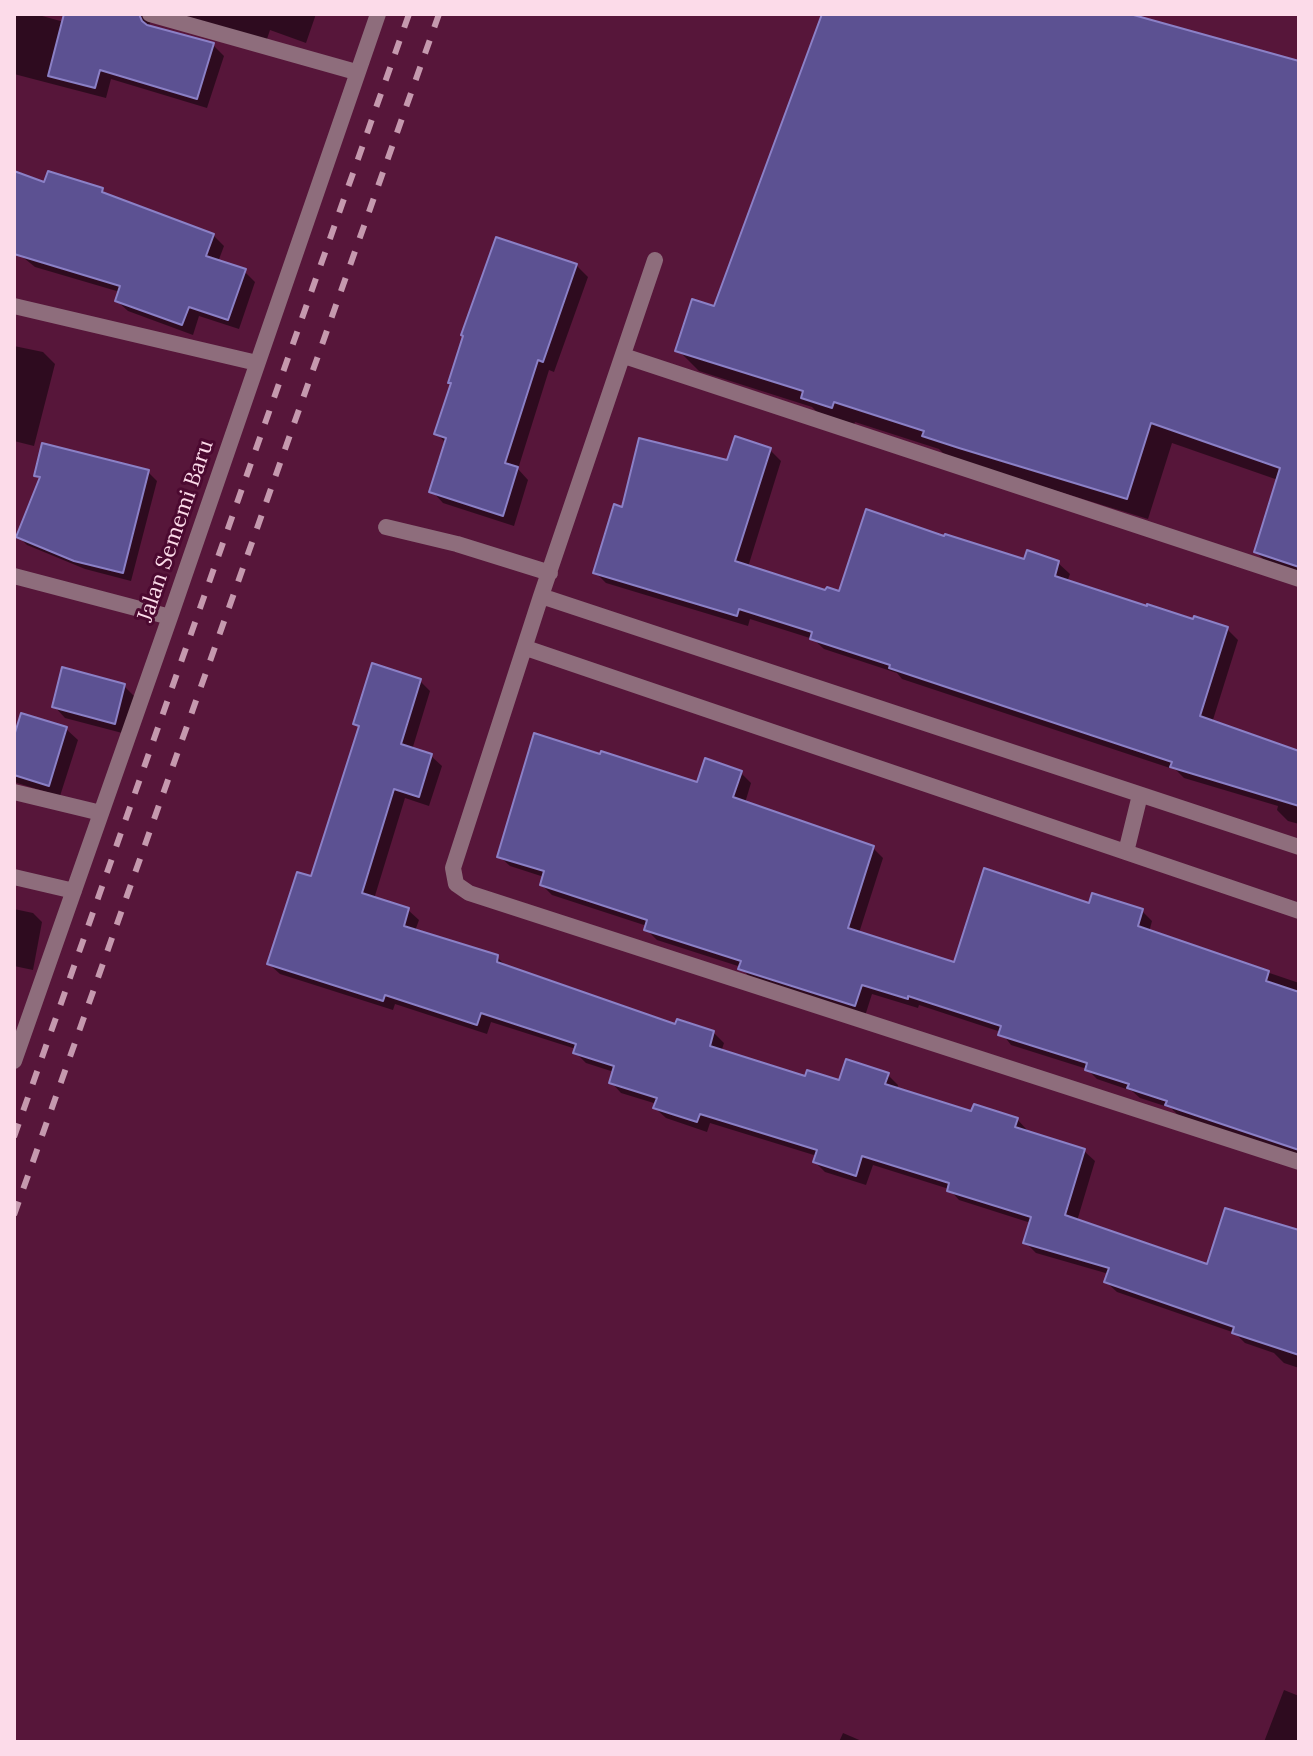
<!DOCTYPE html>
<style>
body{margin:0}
#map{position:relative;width:1313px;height:1756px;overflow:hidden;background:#57163a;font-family:Lora,serif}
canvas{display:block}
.frame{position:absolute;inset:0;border:16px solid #fcdbe9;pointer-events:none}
</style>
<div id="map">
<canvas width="1313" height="1756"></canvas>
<div class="frame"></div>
</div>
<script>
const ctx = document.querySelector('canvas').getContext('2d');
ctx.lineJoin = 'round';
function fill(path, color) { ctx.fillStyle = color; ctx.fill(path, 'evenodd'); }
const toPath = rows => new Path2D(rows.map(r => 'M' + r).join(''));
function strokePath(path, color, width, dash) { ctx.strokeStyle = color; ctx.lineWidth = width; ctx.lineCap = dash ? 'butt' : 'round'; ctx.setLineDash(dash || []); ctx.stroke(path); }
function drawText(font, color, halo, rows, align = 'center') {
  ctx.font = font + ' Lora,serif'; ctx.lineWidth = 6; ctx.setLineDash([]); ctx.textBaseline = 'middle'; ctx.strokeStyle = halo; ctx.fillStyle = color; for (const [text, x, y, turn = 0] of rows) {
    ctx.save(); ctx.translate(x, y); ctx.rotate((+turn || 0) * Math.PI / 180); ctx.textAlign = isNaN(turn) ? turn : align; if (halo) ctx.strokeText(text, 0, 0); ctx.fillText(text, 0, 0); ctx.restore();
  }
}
fill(toPath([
 [14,14,35,14,64,22,87,14,163,14,152,17,149,27,213,45,224,56,207,108,111,79,106,98,14,74],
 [167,14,316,14,306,43,270,30,266,42],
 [824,14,1123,14,1299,63,1299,580,1277,573,1256,552,1278,480,1172,443,1148,519,982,468,946,456,939,449,855,422,853,428,824,419,812,407,699,371,678,350,716,309],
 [14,173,46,185,102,190,110,197,213,235,224,246,218,262,244,271,255,282,239,329,199,316,193,335,128,311,117,301,120,292,35,267,14,250],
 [576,265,588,277,554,372,549,370,518,469,528,480,514,526,443,503,432,491,447,444,437,434],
 [14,346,43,352,55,364,34,446,14,441],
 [770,450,781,461,748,567,827,593,840,593,946,539,1025,561,1058,563,1070,574,1067,582,1148,609,1227,629,1238,640,1212,723,1299,753,1299,824,1288,821,1277,810,1278,806,1184,778,1176,770,902,679,897,673,824,649,813,639,750,619,748,626,606,583,595,572,623,509,729,462],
 [148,472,157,481,131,581,85,569,27,545,19,537,41,480,37,475],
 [420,681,430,691,412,750,431,756,442,766,429,806,405,798,374,899,408,910,419,920,415,931,497,957,508,968,676,1027,713,1032,724,1043,721,1052,806,1079,840,1083,888,1075,898,1085,897,1089,973,1113,1017,1119,1027,1130,1026,1133,1084,1151,1095,1161,1077,1221,1208,1267,1299,1258,1299,1368,1284,1363,1274,1353,1245,1343,1235,1333,1117,1292,1106,1282,1109,1274,1036,1253,1025,1242,1031,1223,959,1200,949,1189,873,1165,866,1185,825,1172,815,1162,817,1156,710,1123,707,1132,666,1118,655,1108,657,1104,621,1093,611,1082,614,1072,586,1063,575,1052,576,1049,491,1022,487,1034,395,1004,393,1010,280,974,269,964,312,879,360,728,355,723],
 [124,686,135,697,126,734,65,718,54,706],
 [66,729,78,740,60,796,17,783,14,780,14,743],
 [741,773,751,783,745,803,873,848,883,858,859,933,955,965,1090,906,1142,911,1152,921,1149,932,1299,983,1299,1156,1178,1115,1171,1108,1140,1098,1132,1091,1097,1079,1087,1069,1011,1045,1001,1032,919,1005,918,1008,872,994,865,1016,751,979,741,967,657,940,646,929,647,926,552,895,542,885,544,877,510,866,499,856,699,785],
 [14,909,33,913,42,922,33,970,14,966],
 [1284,1690,1299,1696,1299,1742,1264,1742],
 [843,1733,864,1742,839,1742]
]), '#0007');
const building = toPath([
 [64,14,139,14,142,21,147,25,214,43,197,99,100,70,95,88,48,76,64,14],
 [822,14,1130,14,1299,61,1299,567,1254,552,1280,468,1151,423,1127,499,959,448,922,436,924,431,834,402,832,408,801,398,803,391,675,351,692,299,714,306,822,14],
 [14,171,44,182,48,171,103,188,102,192,214,234,206,256,246,269,228,320,189,307,182,325,115,301,120,286,14,254,14,171],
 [496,237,577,264,543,362,538,360,505,463,518,467,503,516,429,492,446,438,434,434,451,383,448,383,463,336,461,335,496,237],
 [735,436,771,448,735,561,825,590,827,587,839,591,866,509,944,536,945,534,1024,559,1027,550,1059,561,1055,576,1147,606,1147,604,1193,619,1194,616,1228,627,1200,716,1299,751,1299,806,1170,767,1172,762,889,668,890,665,810,639,812,632,739,609,737,616,593,573,614,504,622,507,639,438,727,460,735,436],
 [42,443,149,470,123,573,74,561,16,537,40,477,34,476,42,443],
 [372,663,421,679,401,744,432,754,419,797,394,789,362,893,409,908,404,926,498,955,497,962,675,1024,677,1019,714,1031,710,1046,805,1076,807,1070,839,1080,846,1059,889,1073,885,1084,971,1111,974,1104,1018,1118,1015,1127,1085,1149,1065,1215,1207,1264,1225,1208,1299,1230,1299,1355,1232,1333,1234,1327,1104,1282,1109,1268,1023,1243,1031,1217,947,1191,949,1183,862,1156,856,1176,813,1162,817,1150,700,1114,697,1122,653,1108,657,1098,609,1083,614,1066,573,1053,576,1044,481,1013,477,1025,385,995,383,1001,267,964,297,872,311,876,359,726,353,724,372,663],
 [62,667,125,684,115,724,52,707,62,667],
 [21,713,67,727,49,786,14,775,14,736,21,713],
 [534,733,600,754,601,751,697,782,705,758,742,771,733,797,874,846,848,928,954,962,984,868,1089,903,1092,893,1143,909,1138,926,1269,971,1266,981,1299,992,1299,1150,1165,1105,1167,1101,1127,1088,1129,1084,1085,1070,1087,1063,998,1035,1001,1026,908,996,908,999,862,985,855,1006,738,969,741,961,644,930,647,920,540,885,544,871,497,857,534,733]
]);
fill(building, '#5c5192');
strokePath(building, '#8b80c6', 2);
strokePath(toPath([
 [150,14,356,72],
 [655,260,541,596,453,868,456,884,469,893,1299,1162],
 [14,306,257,363],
 [624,356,1299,579],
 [386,527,457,544,550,573],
 [14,576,170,617],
 [541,596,1299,847],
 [526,648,1299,911],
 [14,792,101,813],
 [1126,852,1140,795],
 [14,877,74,891],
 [14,1061,170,617,378,14]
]), '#8e6d7c', 16);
strokePath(toPath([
 [14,1137,409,14],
 [14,1215,439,14]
]), '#c599ae', 6, [14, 14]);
drawText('22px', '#fcdbe9', '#4b0930', [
 ["Jalan Sememi Baru",176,531,-71]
]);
</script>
